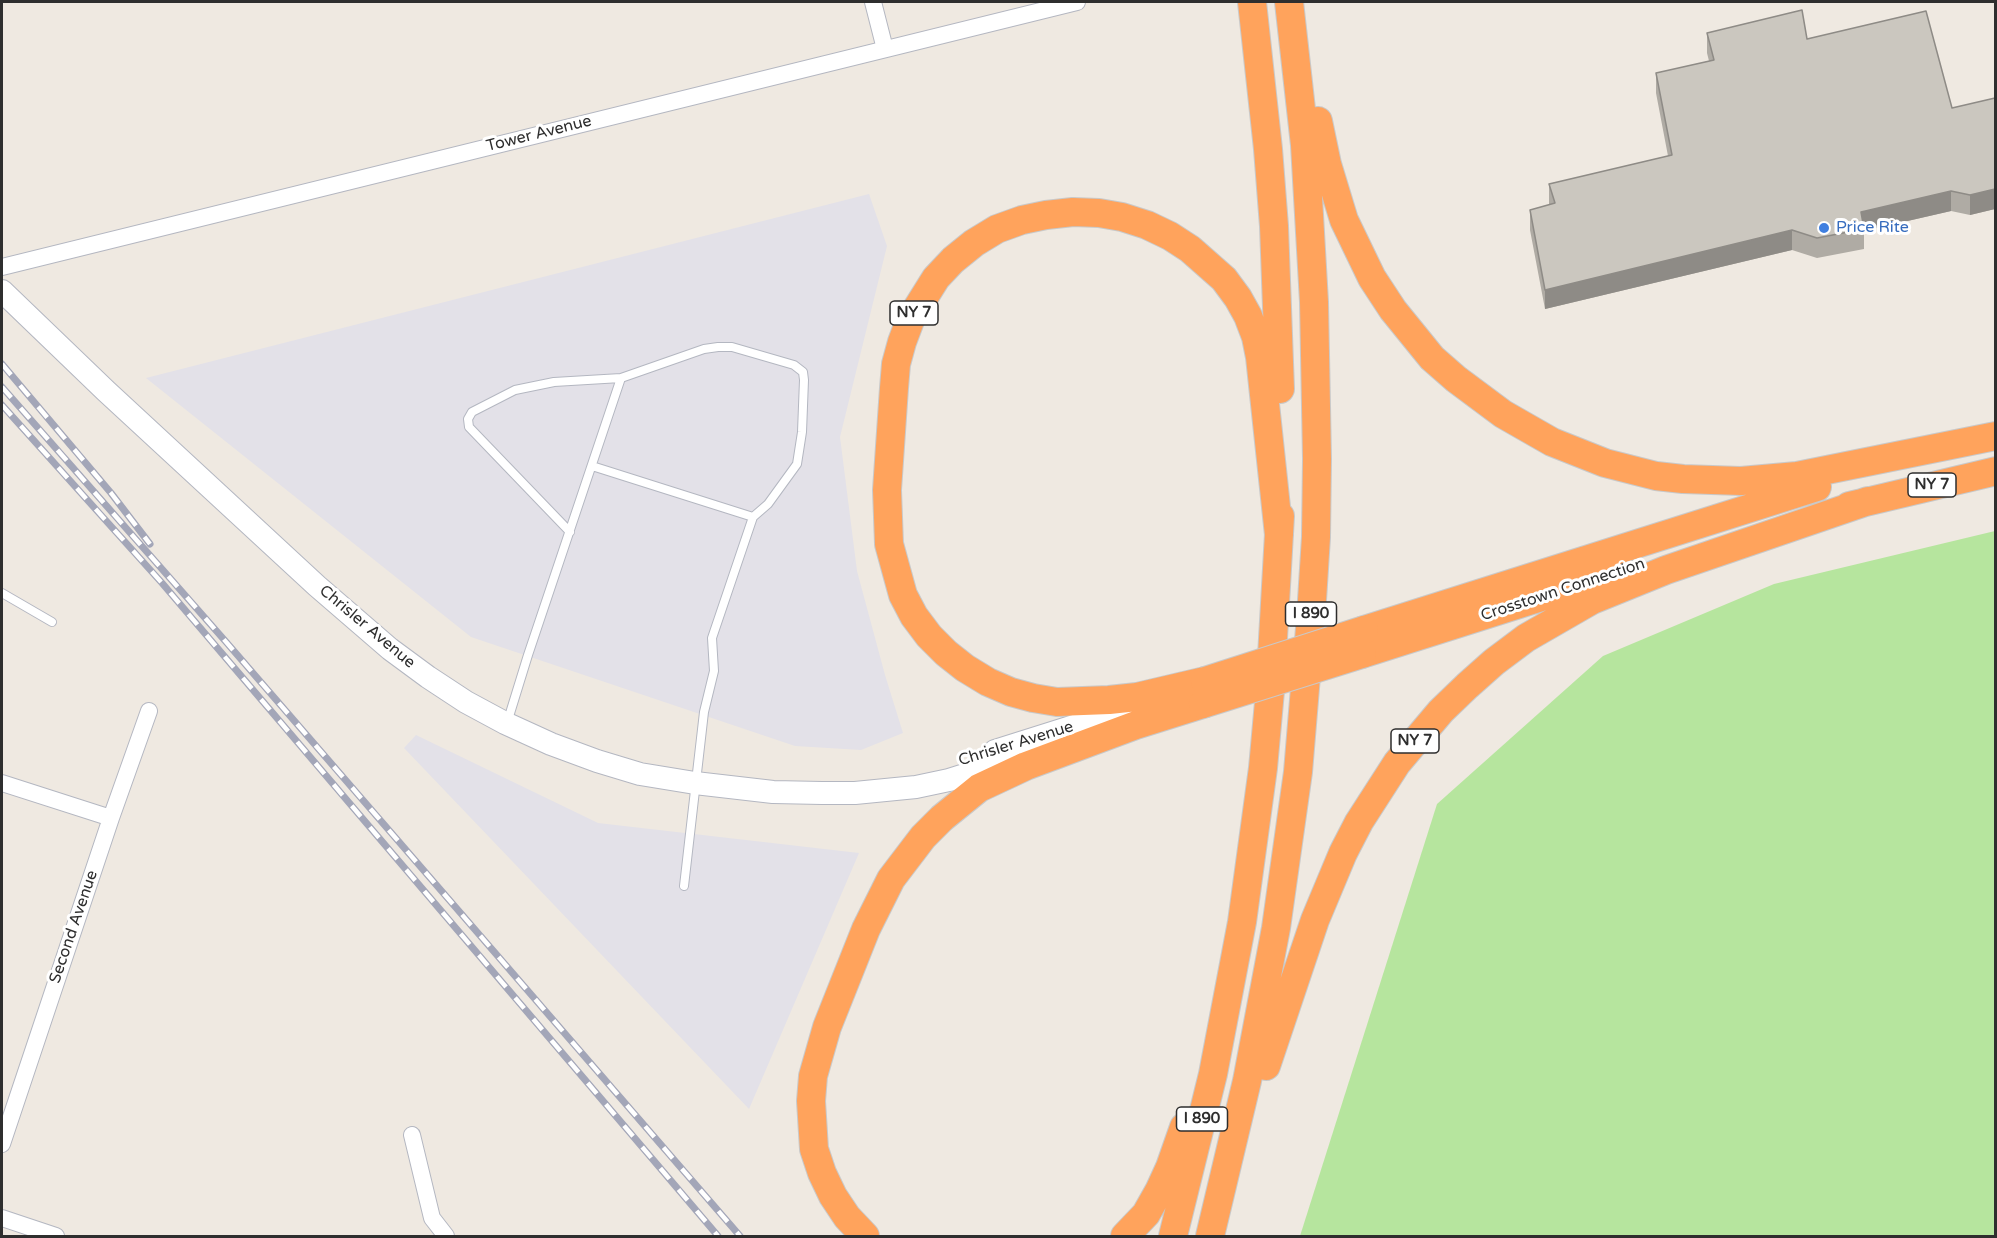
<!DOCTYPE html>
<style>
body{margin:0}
#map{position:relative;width:1997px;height:1238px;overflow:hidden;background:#efe9e1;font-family:"Varela Round",sans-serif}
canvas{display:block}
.frame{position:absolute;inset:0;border:3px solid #2e2e2e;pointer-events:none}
</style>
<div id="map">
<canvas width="1997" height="1238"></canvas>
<div class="frame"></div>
</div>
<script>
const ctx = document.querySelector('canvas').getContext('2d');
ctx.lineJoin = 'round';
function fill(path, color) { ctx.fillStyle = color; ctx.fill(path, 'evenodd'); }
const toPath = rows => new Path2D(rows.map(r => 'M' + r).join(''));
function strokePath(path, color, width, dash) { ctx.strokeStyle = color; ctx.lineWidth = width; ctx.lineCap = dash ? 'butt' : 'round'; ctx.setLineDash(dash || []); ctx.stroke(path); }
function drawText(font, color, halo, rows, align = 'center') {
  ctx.font = font + ' "Varela Round",sans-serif'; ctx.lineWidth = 6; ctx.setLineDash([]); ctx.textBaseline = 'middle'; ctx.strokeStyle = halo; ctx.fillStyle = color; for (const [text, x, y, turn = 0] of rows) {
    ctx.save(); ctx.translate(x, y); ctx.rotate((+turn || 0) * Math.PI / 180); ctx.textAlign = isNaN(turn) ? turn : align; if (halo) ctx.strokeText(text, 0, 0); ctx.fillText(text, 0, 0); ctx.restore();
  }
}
fill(toPath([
 [869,194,887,246,840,437,857,571,885,675,903,733,861,750,795,746,471,637,146,378],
 [416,735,598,823,859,853,749,1109,404,748]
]), '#e3e1e8');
fill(toPath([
 [1995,531,1995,1236,1300,1236,1437,804,1603,656,1774,584]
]), '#b6e59e');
const lane = toPath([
 [592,466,753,517],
 [570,532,469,427,468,419,472,412,515,390,554,382,621,378],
 [2,593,52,622],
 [507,723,528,655,621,378,704,349,718,347,732,347,794,365,803,372,804,380,802,432,797,464,768,504,753,517,712,638,714,671,704,712,684,886]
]);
const street = toPath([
 [873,2,885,49],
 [2,267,1077,2],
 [2,783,111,818],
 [412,1135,432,1218,446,1236],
 [2,1144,111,818,149,711],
 [2,1218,56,1236]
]);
const secondary = toPath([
 [2,291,106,391,317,586,390,649,428,677,466,702,505,723,551,744,597,761,640,774,695,783,773,792,822,793,855,793,916,787,949,780,1022,757],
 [995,751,1144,704]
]);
const highway = toPath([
 [1252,2,1268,149,1274,226,1280,389],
 [1318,121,1327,164,1344,220,1372,278,1393,310,1432,358,1456,379,1503,414,1552,442,1605,463,1656,476,1683,479,1741,481,1797,476,1996,436],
 [1849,506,1996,471],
 [1364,630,1817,487],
 [1362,654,1614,574],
 [1205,681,1137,697,1109,700,1057,702,1033,698,1011,692,988,682,965,668,946,653,929,636,914,616,903,595,889,544,887,490,894,388,896,364,902,342,911,318,936,278,953,260,974,243,997,229,1022,220,1046,215,1073,212,1099,213,1122,217,1147,225,1170,236,1190,249,1224,279,1238,298,1248,316,1256,337,1260,357,1279,535],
 [1266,1066,1315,920,1343,853,1359,822,1397,763,1441,711,1467,686,1494,662,1526,638,1592,600,1666,570,1868,501],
 [865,1236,847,1217,833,1196,822,1173,814,1149,811,1101,813,1076,827,1027,866,929,891,879,923,837,942,818,979,788,1026,766,1136,725,1203,704],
 [1125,1236,1146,1214,1159,1191,1170,1167,1184,1127],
 [1173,1236,1213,1074,1242,922,1263,768,1270,691,1280,516],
 [1210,1236,1247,1081,1276,928,1298,772,1311,616,1316,537,1317,459,1314,302,1305,145,1289,2]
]);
strokePath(lane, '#b4b7c1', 10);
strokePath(street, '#b4b7c1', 18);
strokePath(secondary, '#b4b7c1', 24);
strokePath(highway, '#c9c9c9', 30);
strokePath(lane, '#fff', 8);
strokePath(street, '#fff', 16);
strokePath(secondary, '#fff', 22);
strokePath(highway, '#ffa35c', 28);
const rail = toPath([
 [2,364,111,493,150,544],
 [2,387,227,643,740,1236],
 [2,405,162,583,718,1236]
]);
strokePath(rail, '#a3a6b8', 7);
strokePath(rail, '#fff', 4.5, [14]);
const highwayBridge = toPath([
 [1205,681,1364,630],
 [1203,704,1362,654]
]);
strokePath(highwayBridge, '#c9c9c9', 30, []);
strokePath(highwayBridge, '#ffa35c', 28);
fill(toPath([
 [1707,33,1807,39,1952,108,1995,98,1995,209,1970,215,1951,211,1864,231,1864,249,1817,258,1792,250,1545,309,1530,230,1530,210,1549,205,1549,184,1668,156,1656,93,1656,73,1709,61,1707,53]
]), '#afaba4');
fill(toPath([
 [1995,189,1995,209,1970,215,1970,195],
 [1951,191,1951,211,1864,231,1861,212],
 [1792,230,1792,250,1545,309,1545,290]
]), '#8e8b86');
const building = toPath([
 [1802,10,1807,39,1926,11,1952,108,1995,98,1995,189,1970,195,1951,191,1861,212,1864,229,1817,238,1792,230,1545,290,1530,210,1555,203,1549,184,1672,155,1656,73,1714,60,1707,33,1802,10]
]);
fill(building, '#cbc7bf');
strokePath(building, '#8e8b86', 1.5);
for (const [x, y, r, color] of [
 [1824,228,6,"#3f7fe0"]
]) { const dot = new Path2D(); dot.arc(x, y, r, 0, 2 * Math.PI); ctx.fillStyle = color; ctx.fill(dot); strokePath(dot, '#fff', 2); }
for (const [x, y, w] of [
 [914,313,48],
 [1932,485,48],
 [1311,614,51],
 [1415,741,48],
 [1202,1119,51]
]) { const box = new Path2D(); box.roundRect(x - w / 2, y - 12, w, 24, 4.5); ctx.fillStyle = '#fff'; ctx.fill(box); strokePath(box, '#2e2e2e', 1.5); }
drawText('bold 15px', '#2e2e2e', null, [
 ["NY 7",914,313],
 ["NY 7",1932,485],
 ["I 890",1311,614],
 ["NY 7",1415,741],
 ["I 890",1202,1119]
]);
drawText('16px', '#2e2e2e', '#fff', [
 ["Tower Avenue",539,134,-14],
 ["Crosstown Connection",1563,590,-18],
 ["Chrisler Avenue",367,627,40],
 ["Chrisler Avenue",1016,744,-17],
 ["Second Avenue",74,927,-71]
]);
drawText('16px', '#366cbe', '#fff', [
 ["Price Rite",1836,228]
], 'left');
</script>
